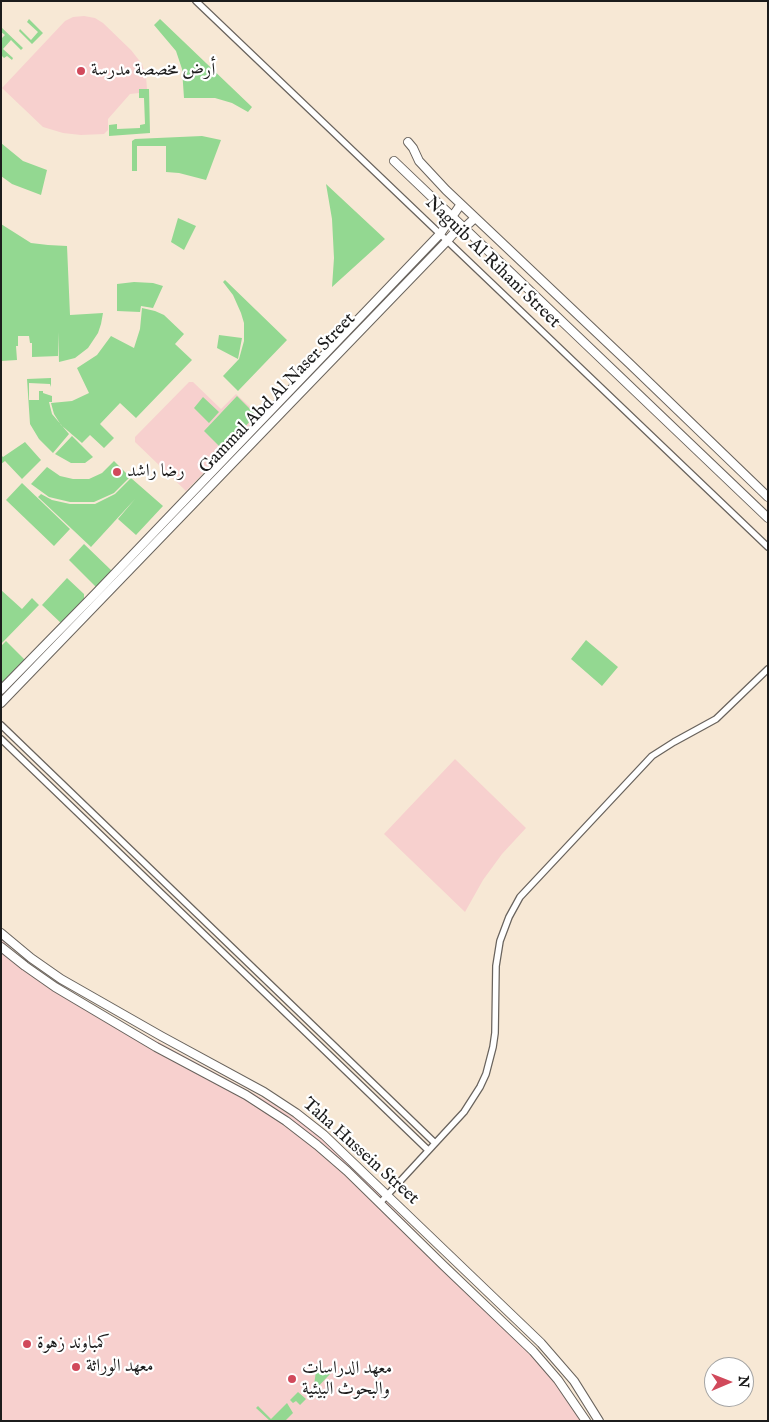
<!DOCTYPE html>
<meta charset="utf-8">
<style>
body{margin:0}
#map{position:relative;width:769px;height:1422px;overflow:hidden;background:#f7e8d5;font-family:"IM FELL English",serif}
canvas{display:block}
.frame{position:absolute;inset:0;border:2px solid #1c1c1c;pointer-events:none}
.north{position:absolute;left:704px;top:1357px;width:50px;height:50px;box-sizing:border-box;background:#fff;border:1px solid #a4a4a4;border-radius:50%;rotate:89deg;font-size:14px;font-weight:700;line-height:20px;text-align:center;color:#1c1c1c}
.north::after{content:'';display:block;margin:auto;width:18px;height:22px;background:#d1495b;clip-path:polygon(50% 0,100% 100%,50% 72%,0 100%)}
</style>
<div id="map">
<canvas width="769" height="1422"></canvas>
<div class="frame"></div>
<div class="north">N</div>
</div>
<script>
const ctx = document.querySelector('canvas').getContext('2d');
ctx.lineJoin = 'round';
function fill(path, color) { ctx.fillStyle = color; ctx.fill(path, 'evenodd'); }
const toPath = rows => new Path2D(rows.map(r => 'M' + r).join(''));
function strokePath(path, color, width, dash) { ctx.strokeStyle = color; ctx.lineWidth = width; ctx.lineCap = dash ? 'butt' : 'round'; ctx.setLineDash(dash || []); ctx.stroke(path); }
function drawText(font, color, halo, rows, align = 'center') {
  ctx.font = font + ' "IM FELL English",Amiri,serif'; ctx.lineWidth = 4.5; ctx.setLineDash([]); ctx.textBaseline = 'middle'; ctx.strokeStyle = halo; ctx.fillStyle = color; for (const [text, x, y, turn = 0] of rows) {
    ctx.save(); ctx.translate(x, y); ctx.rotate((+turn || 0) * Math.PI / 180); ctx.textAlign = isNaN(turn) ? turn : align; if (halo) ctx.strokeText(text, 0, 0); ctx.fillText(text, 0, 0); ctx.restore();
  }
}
fill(toPath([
 [84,16,95,18,103,23,131,50,142,64,146,77,147,89,140,89,139,93,130,94,108,119,108,130,104,134,81,135,63,133,43,127,2,88,65,21,73,17],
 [189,382,193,382,221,409,236,394,259,415,186,491,135,442,135,437],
 [455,759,526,828,502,854,483,880,465,912,384,834],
 [1,939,18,955,46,976,114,1018,268,1101,299,1121,327,1142,490,1306,589,1421,1,1421]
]), '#f7d0ce');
fill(toPath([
 [29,19,43,33,32,44,19,31,20,29,31,40,38,32,27,22],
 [160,19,252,107,248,112,232,103,215,98,184,98,182,69,176,51,154,25],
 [1,27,23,48,21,50,11,40,3,49,13,58,12,60,7,56,4,58,1,55,1,39,5,35,1,32],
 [139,89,149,89,150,133,109,136,109,125,117,124,117,129,140,128,140,125,145,124,144,98,139,98],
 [202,136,221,140,206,180,179,173,166,172,166,146,137,146,137,171,132,171,132,141,135,139],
 [1,143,23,161,47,170,41,195,12,184,1,176],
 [326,184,385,239,332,287,334,258,332,219],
 [178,218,196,226,184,250,171,242],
 [1,224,31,243,48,245,67,246,70,315,103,313,101,324,98,333,88,348,75,358,59,362,58,332,58,356,32,357,32,343,30,343,29,336,18,336,18,346,16,346,17,360,1,361],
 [225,280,287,340,238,391,223,376,239,359,244,341,244,323,241,313,233,295,223,282],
 [134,282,153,283,163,286,153,308,141,306,140,312,117,311,117,284],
 [142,308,155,311,164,315,184,334,175,344,192,360,136,418,120,403,100,424,114,438,104,448,90,435,82,443,61,425,54,414,51,403,72,401,89,393,77,368,97,355,111,336,134,348,140,329],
 [219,335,242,338,238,359,217,348],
 [51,378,51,387,50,384,29,383,29,400,39,400,39,391,43,391,43,393,52,396,52,402,49,402,52,414,69,434,53,453,39,439,30,424,27,379],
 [237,396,256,415,223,450,204,431],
 [203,397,219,412,209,423,194,408],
 [72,436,93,457,85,463,71,463,55,454],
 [25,442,41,460,22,479,5,461,1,464,1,455,3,457],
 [114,461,130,477,114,493,94,502,70,502,49,497,31,484,47,467,60,476,73,479,89,479,102,473],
 [131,478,163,506,136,535,118,519,135,499,91,547,38,497,41,494,52,500,70,504,95,504,115,494],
 [22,483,70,529,54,546,6,500],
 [84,544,112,571,96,587,69,560],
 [67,578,84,594,84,601,62,624,42,605],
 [1,590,22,609,32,598,39,605,1,644],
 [86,607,90,609,1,702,1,696],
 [586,640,618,667,602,686,571,659],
 [6,641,25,660,1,684,1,646],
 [317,1364,330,1374,313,1392],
 [298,1392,306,1399,300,1405,296,1401,293,1403,290,1400],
 [287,1403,293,1413,285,1421,270,1421,256,1408,258,1406,271,1419]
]), '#93d891');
const minor = toPath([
 [196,1,768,547],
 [1,725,435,1143],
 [1,739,428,1150],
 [380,1203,464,1112,480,1087,486,1074,493,1047,495,1033,496,966,500,941,509,917,520,897,652,756,674,742,716,719,768,669]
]);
const major = toPath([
 [408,142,413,148,419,161,446,190,630,364,768,497],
 [394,161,768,518],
 [1,690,95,594,440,234,461,204],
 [1,703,447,241,454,233,464,228,475,218],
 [1,933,31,958,61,979,161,1036,264,1092,296,1113,324,1135,541,1343,574,1381,599,1421],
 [1,947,25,966,55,987,156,1047,246,1095,286,1121,317,1145,347,1171,444,1266,533,1351,558,1380,586,1421]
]);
strokePath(minor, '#69635d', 8);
strokePath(major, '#69635d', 10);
strokePath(minor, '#fff', 5.5);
strokePath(major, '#fff', 8);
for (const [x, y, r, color] of [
 [81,71,5,"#d1495b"],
 [117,472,5,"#d1495b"],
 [27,1344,5,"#d1495b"],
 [76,1367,5,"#d1495b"],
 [292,1379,5,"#d1495b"]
]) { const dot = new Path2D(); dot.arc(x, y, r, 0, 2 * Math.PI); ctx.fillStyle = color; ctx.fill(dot); strokePath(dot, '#fff', 2); }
drawText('18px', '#1c1c1c', '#fff', [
 ["أرض مخصصة مدرسة",91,71],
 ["رضا راشد",127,472],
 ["كمباوند زهوة",37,1344],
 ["معهد الوراثة",86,1367],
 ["معهد الدراسات",302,1369],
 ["والبحوث البيئية",302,1390]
], 'left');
drawText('18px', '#1c1c1c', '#fff', [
 ["Naguib Al Rihani Street",492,263,44],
 ["Gammal Abd Al Naser Street",278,394,-46],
 ["Taha Hussein Street",360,1152,42]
]);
</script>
